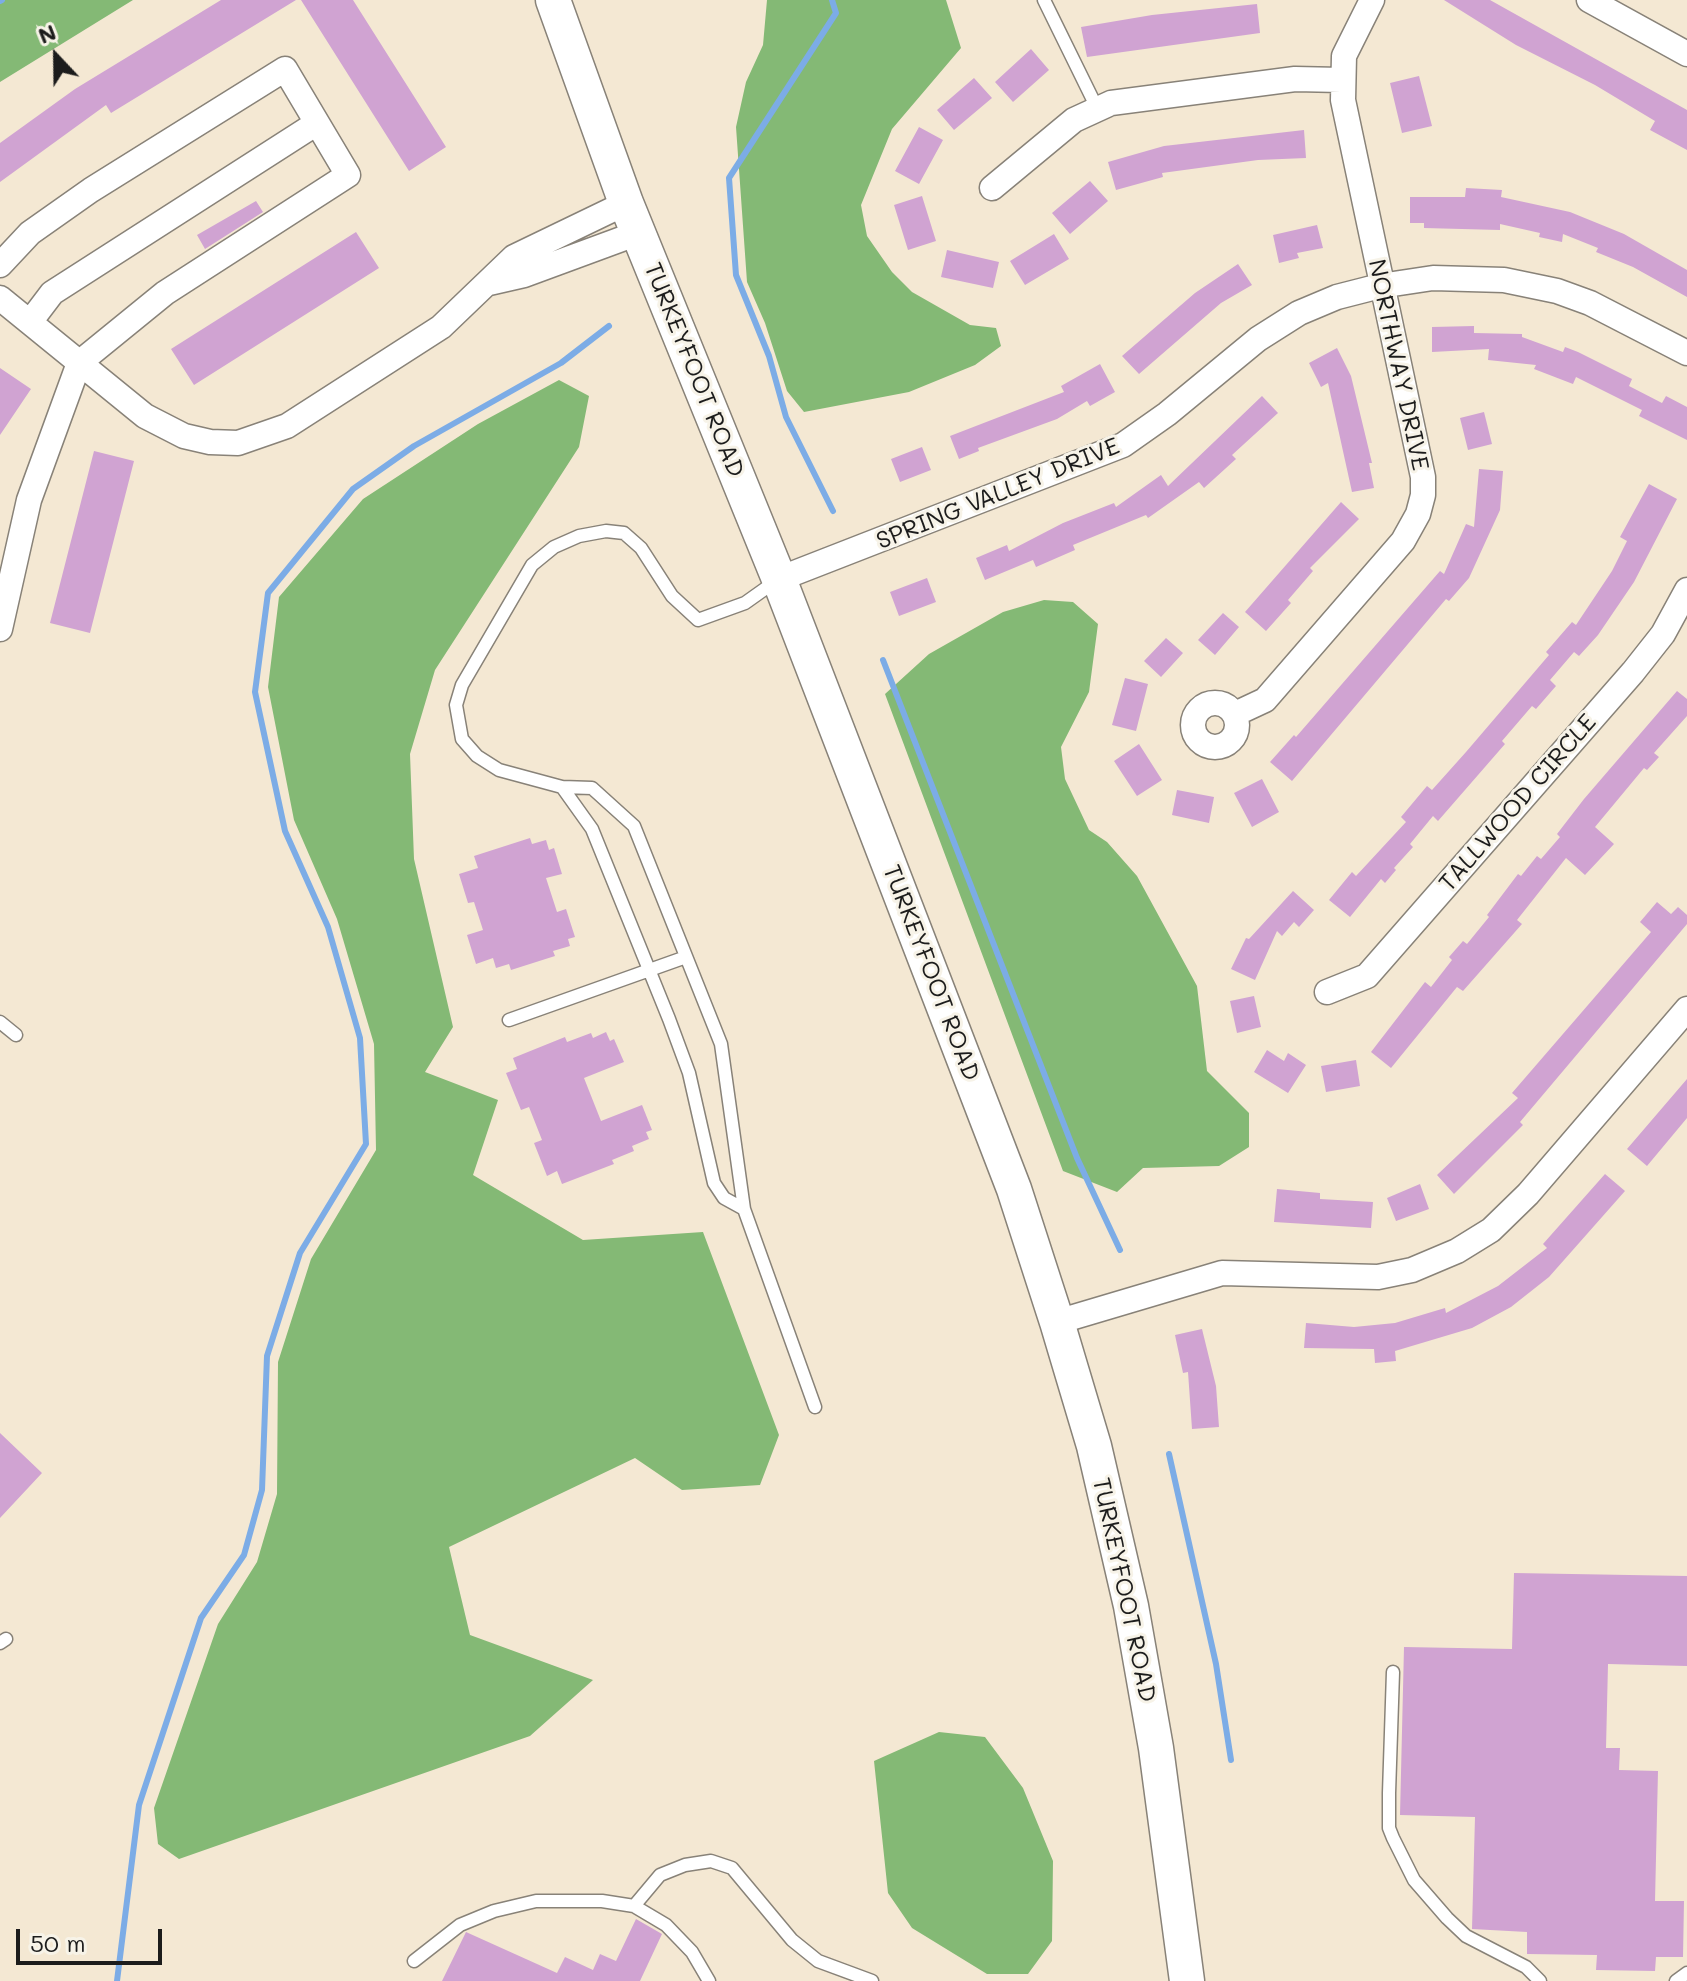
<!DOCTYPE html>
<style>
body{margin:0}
#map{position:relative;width:1687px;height:1981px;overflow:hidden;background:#f4e8d3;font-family:Mali,sans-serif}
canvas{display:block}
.north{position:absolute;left:16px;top:16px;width:80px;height:80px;-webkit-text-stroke:6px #f7f3e8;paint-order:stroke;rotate:338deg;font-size:22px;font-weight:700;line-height:32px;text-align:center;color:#1c1c1c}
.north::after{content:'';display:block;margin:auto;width:28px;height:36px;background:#1c1c1c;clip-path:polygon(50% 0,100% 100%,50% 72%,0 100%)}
.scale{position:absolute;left:16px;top:1929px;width:146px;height:36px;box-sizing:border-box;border:4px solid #1c1c1c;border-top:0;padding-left:10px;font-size:24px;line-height:28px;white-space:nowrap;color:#1c1c1c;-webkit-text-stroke:6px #f7f3e8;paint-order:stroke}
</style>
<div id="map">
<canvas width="1687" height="1981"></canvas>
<div class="north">N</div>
<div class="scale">50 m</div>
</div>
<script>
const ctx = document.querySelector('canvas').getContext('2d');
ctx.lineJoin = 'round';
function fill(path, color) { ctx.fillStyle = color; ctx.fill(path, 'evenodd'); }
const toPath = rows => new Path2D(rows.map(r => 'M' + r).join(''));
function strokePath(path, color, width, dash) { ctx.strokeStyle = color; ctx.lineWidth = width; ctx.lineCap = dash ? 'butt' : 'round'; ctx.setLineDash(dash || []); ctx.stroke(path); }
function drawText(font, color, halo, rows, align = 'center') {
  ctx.font = font + ' Mali,sans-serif'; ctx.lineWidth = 6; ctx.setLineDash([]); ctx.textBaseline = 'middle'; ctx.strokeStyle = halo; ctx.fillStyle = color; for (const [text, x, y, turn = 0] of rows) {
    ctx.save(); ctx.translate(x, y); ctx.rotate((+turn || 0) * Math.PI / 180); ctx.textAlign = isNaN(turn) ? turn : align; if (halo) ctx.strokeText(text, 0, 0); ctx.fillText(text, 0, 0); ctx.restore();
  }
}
fill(toPath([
 [0,0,133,0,0,82],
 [767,0,946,0,961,48,892,129,861,205,867,236,892,272,912,292,970,325,996,328,1001,346,975,365,909,392,804,412,787,391,765,323,747,282,736,127,746,82,763,45],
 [559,380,589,396,579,447,435,670,410,754,414,859,453,1027,425,1072,498,1100,473,1175,583,1240,703,1232,779,1435,760,1485,682,1490,635,1458,449,1547,470,1635,593,1680,530,1736,179,1859,158,1844,154,1808,218,1624,257,1562,277,1494,278,1362,311,1259,376,1150,374,1044,337,919,294,820,268,687,279,597,363,499,478,424],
 [1044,600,1073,602,1098,624,1089,692,1061,747,1065,779,1089,830,1107,842,1137,876,1197,986,1207,1071,1249,1113,1249,1147,1219,1166,1143,1168,1117,1192,1063,1171,885,694,929,654,1003,612],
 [939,1732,985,1737,1023,1788,1053,1861,1052,1941,1028,1974,987,1974,912,1928,888,1893,874,1761]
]), '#84b975');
strokePath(toPath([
 [832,0,836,13,729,178,736,275,769,356,786,417,833,511],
 [0,1,2,0],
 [883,660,1077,1158,1120,1250],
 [1169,1454,1216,1664,1231,1760],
 [117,1981,139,1805,201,1618,244,1555,262,1490,267,1356,300,1253,366,1144,360,1038,328,927,285,831,255,692,268,593,353,489,414,446,561,363,609,326]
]), '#7cace6', 6);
fill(toPath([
 [221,0,296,0,111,113,106,105,0,182,0,143,75,89],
 [301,0,353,0,446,147,409,171],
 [1444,0,1490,0,1687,110,1687,150,1650,130,1655,121,1595,85,1516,45],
 [1257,4,1260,33,1087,57,1081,27,1152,15],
 [1031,49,1049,70,1013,102,995,82],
 [1419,76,1432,126,1402,133,1390,83],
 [974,78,992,98,954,130,937,110],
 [919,127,943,140,919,184,895,171],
 [1304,130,1306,158,1258,160,1162,173,1163,177,1116,190,1108,162,1164,146],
 [1090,181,1108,201,1070,234,1052,213],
 [1466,188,1502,190,1501,197,1570,212,1624,234,1687,270,1687,297,1633,267,1596,252,1598,248,1563,234,1562,242,1539,237,1540,233,1500,224,1500,230,1424,228,1424,223,1410,223,1410,197,1465,197],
 [922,196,936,241,908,250,894,205],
 [256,201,263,212,205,249,197,235],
 [1317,225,1323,248,1297,253,1299,258,1279,263,1273,235],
 [356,232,379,268,194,385,171,349],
 [1054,234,1069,259,1025,285,1010,261],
 [947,250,999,262,993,288,941,277],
 [1238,264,1252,285,1221,303,1139,374,1122,356,1195,293],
 [1474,326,1474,333,1522,334,1522,337,1563,352,1565,347,1578,352,1632,379,1629,386,1662,403,1666,396,1687,407,1687,440,1639,416,1642,410,1576,377,1573,384,1534,369,1536,365,1488,360,1489,349,1432,352,1432,327],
 [1337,348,1351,376,1372,463,1369,463,1374,488,1352,492,1328,383,1321,387,1309,363],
 [1100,364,1115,392,1090,406,1087,401,1057,419,978,448,979,451,959,459,950,436,1064,392,1061,386],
 [0,368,31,389,0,435],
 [1262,396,1278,413,1232,455,1236,459,1204,488,1199,482,1148,518,1146,515,1073,545,1075,550,1036,567,1033,560,985,580,976,558,1007,545,1009,551,1063,523,1114,503,1116,507,1161,475,1168,486],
 [1484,412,1492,444,1468,450,1460,418],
 [922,447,931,470,900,482,891,459],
 [94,451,134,461,90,633,50,623],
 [1479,469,1503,471,1500,510,1469,578,1449,601,1446,599,1292,781,1270,762,1294,735,1296,737,1440,571,1444,574,1466,524,1474,527],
 [1649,484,1677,499,1634,582,1598,635,1579,656,1574,652,1550,680,1556,686,1536,709,1532,706,1502,741,1505,744,1438,821,1433,816,1410,844,1413,847,1394,868,1396,870,1385,883,1381,879,1350,917,1329,900,1352,872,1356,876,1406,822,1401,817,1427,786,1432,790,1466,752,1549,655,1546,652,1572,622,1576,625,1612,571,1627,541,1620,537],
 [1341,502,1359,519,1310,568,1313,571,1288,600,1291,603,1266,631,1245,612],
 [927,578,936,602,899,616,890,592],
 [1223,613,1239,627,1215,655,1198,640],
 [1166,638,1183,653,1161,677,1144,661],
 [1125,678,1148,684,1136,731,1112,725],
 [1677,691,1687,699,1687,716,1654,753,1659,757,1647,770,1644,768,1595,827,1614,844,1585,875,1566,858,1517,920,1522,924,1463,991,1457,987,1391,1068,1371,1052,1425,982,1431,987,1452,960,1449,957,1463,941,1467,944,1489,917,1487,915,1518,874,1521,876,1537,856,1541,859,1560,837,1557,834,1584,799],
 [1139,744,1162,780,1137,796,1114,761],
 [1262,779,1279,812,1252,827,1234,793],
 [1177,790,1214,797,1209,823,1172,815],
 [530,838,532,844,546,840,549,850,554,848,562,874,546,878,557,912,566,909,575,937,568,939,570,946,553,951,555,956,511,970,509,964,496,968,493,958,476,964,467,935,483,930,474,902,468,903,459,874,478,868,474,856],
 [1293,891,1314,910,1299,927,1294,922,1282,936,1277,931,1255,980,1231,969,1246,938,1249,939],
 [1657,902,1671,914,1678,907,1687,915,1687,924,1520,1122,1523,1125,1454,1194,1437,1175,1518,1098,1512,1093,1651,932,1640,922],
 [1254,996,1261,1027,1237,1033,1230,1001],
 [606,1032,610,1041,614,1039,624,1062,584,1078,601,1121,642,1105,652,1130,646,1132,649,1139,632,1146,634,1151,612,1160,614,1164,562,1184,557,1171,547,1176,534,1143,542,1140,529,1107,521,1110,506,1073,517,1069,513,1058,565,1037,567,1042,591,1033,593,1038],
 [1267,1050,1284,1061,1288,1053,1306,1065,1288,1093,1254,1072],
 [1356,1060,1360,1086,1326,1092,1321,1066],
 [1687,1079,1687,1118,1647,1166,1627,1149],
 [1605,1174,1625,1191,1549,1277,1511,1307,1472,1328,1395,1351,1396,1361,1375,1363,1374,1349,1304,1348,1306,1323,1354,1327,1395,1323,1445,1308,1446,1313,1498,1286,1547,1248,1543,1244],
 [1420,1184,1429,1209,1396,1221,1387,1198],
 [1277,1189,1320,1193,1320,1199,1373,1202,1371,1228,1274,1222],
 [1202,1329,1216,1386,1219,1427,1192,1429,1188,1372,1183,1373,1175,1335],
 [0,1433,42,1473,0,1518],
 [1514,1573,1687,1576,1687,1666,1608,1664,1606,1748,1620,1748,1619,1770,1658,1771,1655,1901,1684,1901,1683,1957,1656,1957,1655,1971,1596,1970,1597,1955,1527,1954,1527,1932,1472,1929,1475,1817,1400,1815,1404,1647,1512,1649],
 [636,1919,662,1934,640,1981,442,1981,466,1932,557,1973,565,1957,593,1970,600,1954,616,1961]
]), '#d0a3d2');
const service = toPath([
 [1044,0,1097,108],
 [776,581,745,603,698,620,672,596,641,548,624,533,606,531,579,536,554,547,532,565,462,685,456,705,462,739,477,756,499,770,562,787,592,788,634,826,721,1044,744,1209,815,1407],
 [562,787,592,829,669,1019,689,1073,714,1183,724,1198,744,1209],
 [509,1020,686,957],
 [0,1022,16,1035],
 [0,1643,6,1639],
 [1393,1672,1389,1793,1389,1828,1393,1838,1414,1880,1447,1918,1466,1936,1526,1967,1540,1981],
 [634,1906,660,1875,685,1865,711,1861,732,1868,792,1940,818,1961,872,1981],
 [414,1961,460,1925,494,1911,536,1901,602,1901,634,1906,666,1925,692,1952,709,1981],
 [1676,1981,1687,1973]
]);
const minor = toPath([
 [1589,0,1687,54],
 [992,188,1074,120,1111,103,1295,79,1341,80],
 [0,265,30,233,91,190,285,69,348,175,165,293,79,363,29,500,0,629],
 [489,283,524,275,638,233],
 [0,298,145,416,184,436,210,442,238,443,287,426,441,327,514,257,626,203],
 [30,322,52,293,317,123],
 [779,579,1123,445,1167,414,1258,339,1299,313,1337,297,1380,286,1433,278,1504,280,1557,291,1590,303,1687,353],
 '1193 725a22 22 0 1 1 44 0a22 22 0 1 1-44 0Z',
 [1235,714,1265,700,1403,541,1418,514,1423,495,1423,477,1343,100,1344,56,1372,0],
 [1327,992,1367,976,1633,672,1663,634,1687,590],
 [1057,1322,1222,1273,1378,1277,1412,1270,1457,1251,1491,1230,1528,1194,1687,1009]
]);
const secondary = toPath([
 [553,0,626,203,779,579,1014,1189,1057,1322,1094,1446,1131,1606,1156,1748,1187,1981]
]);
strokePath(service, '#888278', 15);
strokePath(minor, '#888278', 27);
strokePath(secondary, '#888278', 37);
strokePath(service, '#fff', 12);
strokePath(minor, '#fff', 24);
strokePath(secondary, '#fff', 34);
drawText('24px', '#1c1c1c', '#f7f3e8', [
 ["NORTHWAY DRIVE",1398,365,78],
 ["TURKEYFOOT ROAD",694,370,68],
 ["SPRING VALLEY DRIVE",998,494,-22],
 ["TALLWOOD CIRCLE",1518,803,-49],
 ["TURKEYFOOT ROAD",931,973,69],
 ["TURKEYFOOT ROAD",1124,1590,78]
]);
</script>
